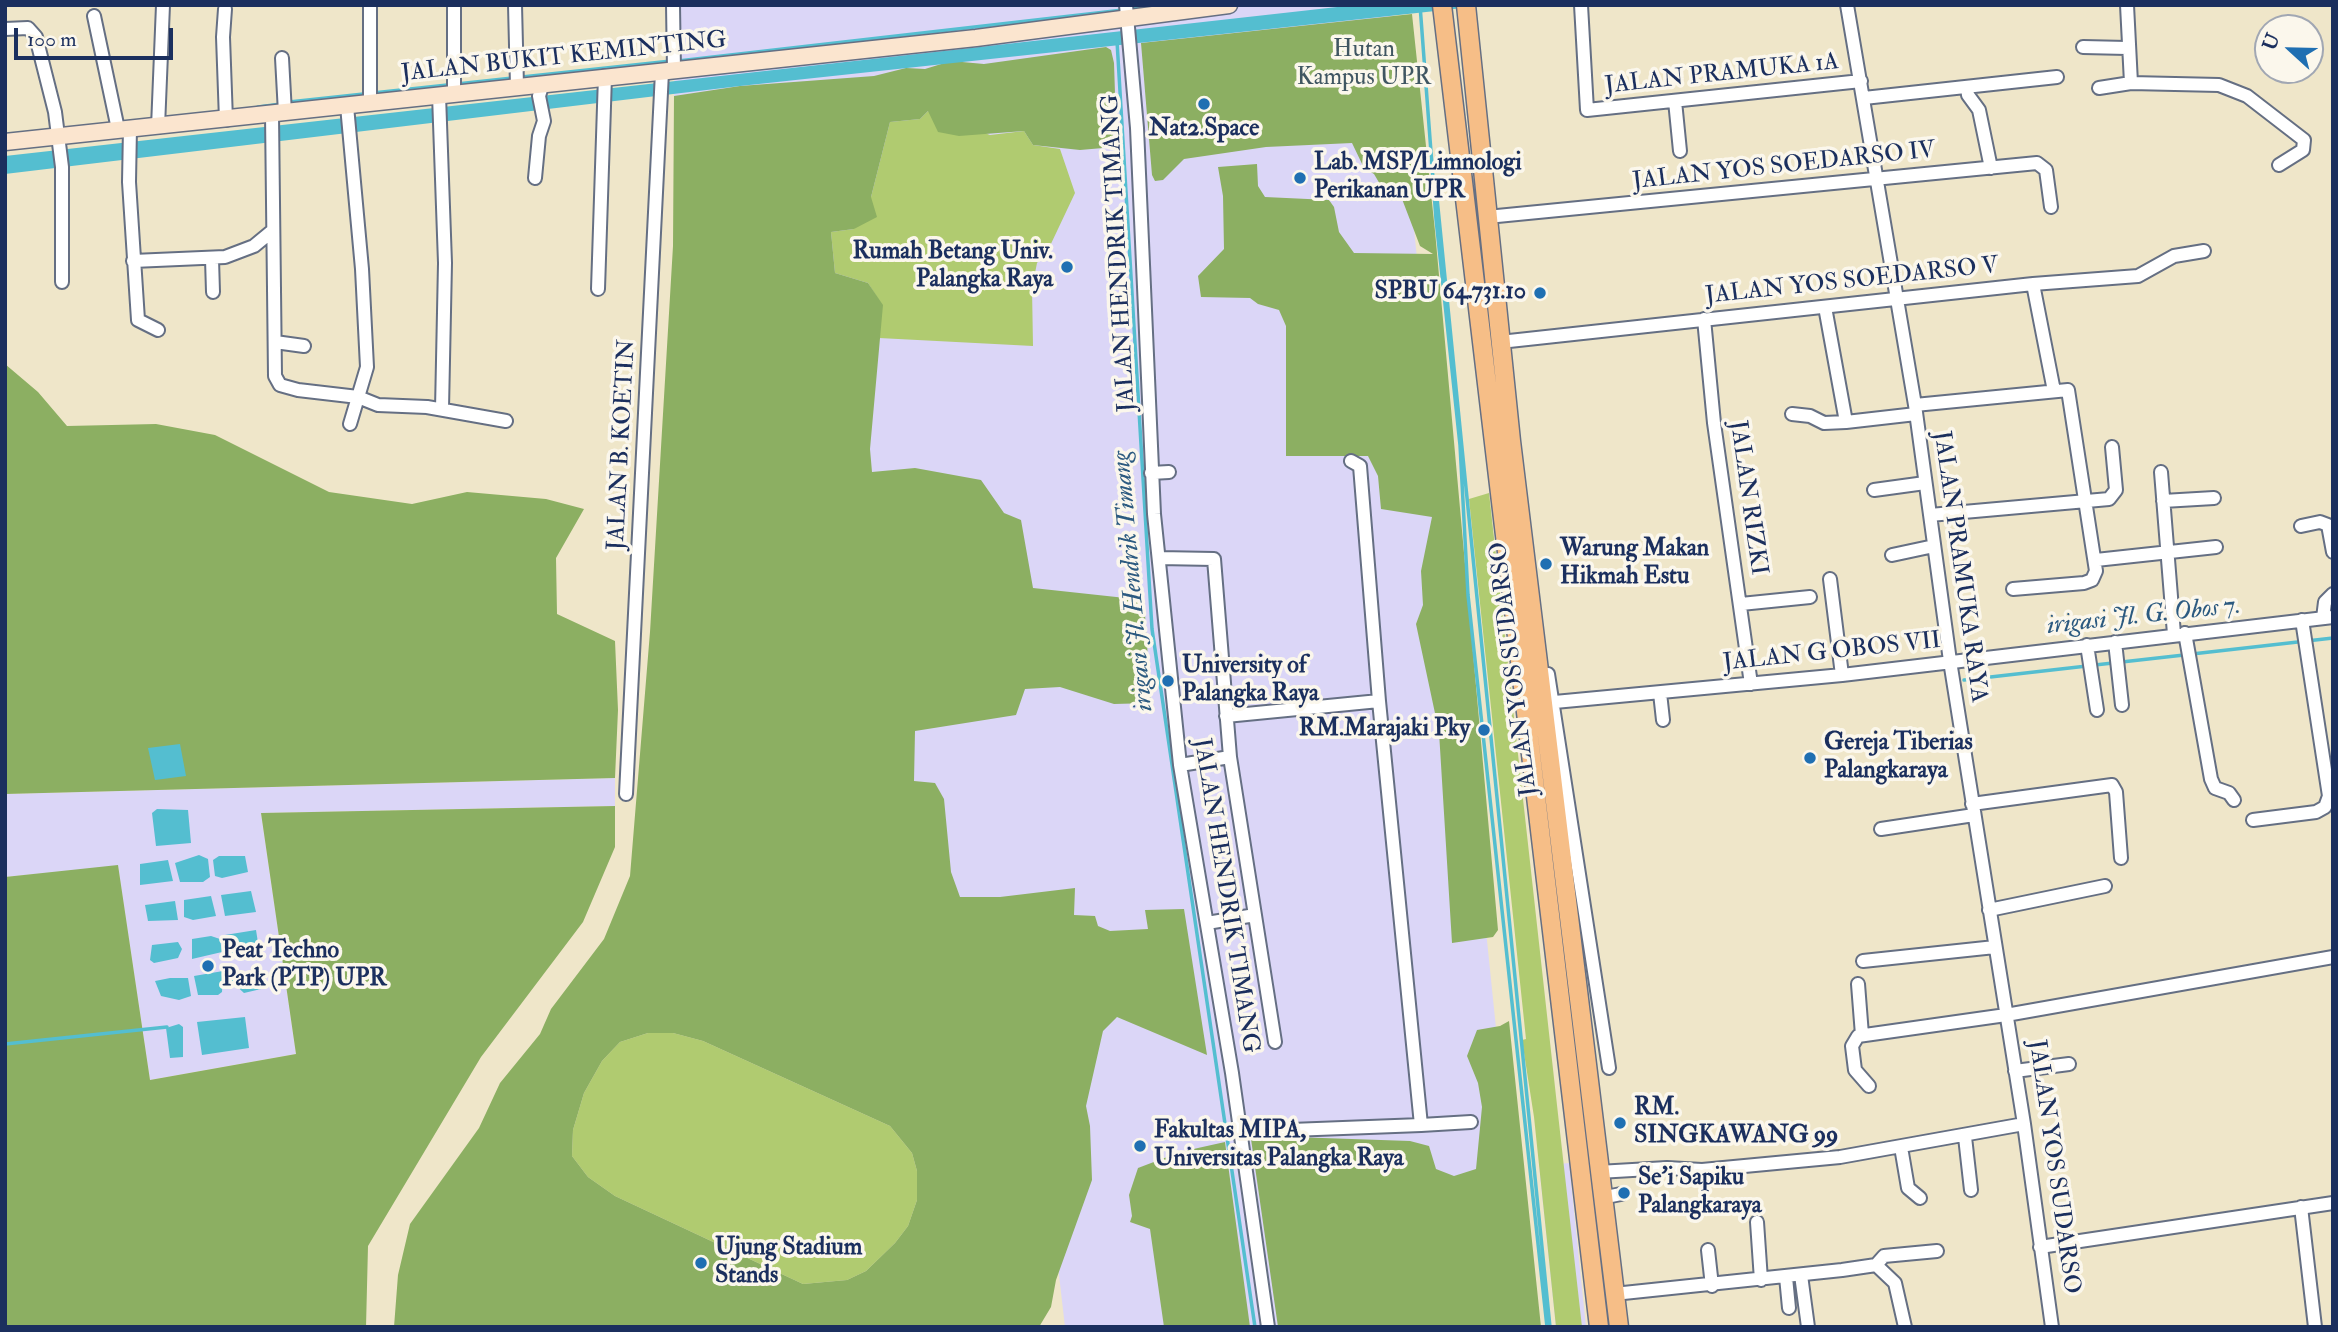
<!DOCTYPE html>
<style>
body{margin:0}
#map{position:relative;width:2338px;height:1332px;overflow:hidden;background:#efe6c9;font-family:"IM FELL Double Pica",serif}
canvas{display:block}
.frame{position:absolute;inset:0;border:7px solid #1b2f5e;pointer-events:none}
.north{position:absolute;left:2254px;top:14px;width:70px;height:70px;box-sizing:border-box;background:#fbf7ec;border:2px solid #a1a7b3;border-radius:50%;rotate:292deg;font-size:19px;font-weight:700;line-height:28px;text-align:center;color:#1b2f5e}
.north::after{content:'';display:block;margin:auto;width:24px;height:32px;background:#1f6fb2;clip-path:polygon(50% 0,100% 100%,50% 72%,0 100%)}
.scale{position:absolute;left:14px;top:28px;width:159px;height:32px;box-sizing:border-box;border:4px solid #1b2f5e;border-top:0;padding-left:9px;font-size:21px;line-height:24px;white-space:nowrap;color:#1b2f5e;-webkit-text-stroke:5px #fbf7ec;paint-order:stroke}
</style>
<div id="map">
<canvas width="2338" height="1332"></canvas>
<div class="frame"></div>
<div class="north">U</div>
<div class="scale">100 m</div>
</div>
<script>
const ctx = document.querySelector('canvas').getContext('2d');
ctx.lineJoin = 'round';
function fill(path, color) { ctx.fillStyle = color; ctx.fill(path, 'evenodd'); }
const toPath = rows => new Path2D(rows.map(r => 'M' + r).join(''));
function strokePath(path, color, width, dash) { ctx.strokeStyle = color; ctx.lineWidth = width; ctx.lineCap = dash ? 'butt' : 'round'; ctx.setLineDash(dash || []); ctx.stroke(path); }
function drawText(font, color, halo, rows, align = 'center') {
  ctx.font = font + ' "IM FELL Double Pica",serif'; ctx.lineWidth = 7; ctx.setLineDash([]); ctx.textBaseline = 'middle'; ctx.strokeStyle = halo; ctx.fillStyle = color; for (const [text, x, y, turn = 0] of rows) {
    ctx.save(); ctx.translate(x, y); ctx.rotate((+turn || 0) * Math.PI / 180); ctx.textAlign = isNaN(turn) ? turn : align; if (halo) ctx.strokeText(text, 0, 0); ctx.fillText(text, 0, 0); ctx.restore();
  }
}
fill(toPath([
 [676,5,1391,5,1512,1184,1319,1327,1065,1327,1028,1006,921,959,674,96],
 [615,778,615,806,261,813,296,1054,150,1080,118,866,5,877,5,794],
 [1569,1163,1586,1327,1556,1327,1539,1166]
]), '#dbd6f7');
fill(toPath([
 [928,111,990,135,1024,131,1033,145,1060,149,1075,193,1049,248,1037,263,1032,288,1033,346,879,338,882,305,868,283,835,273,831,232,854,229,871,197,890,122,920,119],
 [1489,493,1558,1114,1582,1327,1556,1327,1534,1117,1522,1040,1526,1039,1469,499],
 [648,1033,673,1033,703,1041,890,1126,912,1153,917,1171,917,1200,908,1226,895,1243,866,1271,847,1280,803,1284,615,1196,588,1177,572,1156,573,1130,584,1093,602,1061,620,1042]
]), '#b0cb70');
fill(toPath([
 [1412,14,1435,231,1498,930,1493,937,1452,943,1439,732,1416,624,1423,605,1421,571,1432,517,1381,509,1378,476,1368,456,1286,456,1286,326,1279,310,1258,304,1250,298,1201,297,1198,276,1224,249,1223,196,1218,167,1257,164,1258,186,1265,197,1329,200,1334,207,1339,232,1354,253,1433,254,1420,246,1402,199,1384,191,1374,174,1364,168,1352,143,1266,147,1184,159,1163,180,1155,181,1152,175,1141,43],
 [1106,47,1111,50,1114,63,1116,124,1111,142,1103,148,1080,150,1033,145,1024,131,959,136,938,132,928,111,920,119,890,122,871,197,877,217,854,229,831,232,835,273,868,283,883,305,870,449,872,472,915,468,981,480,1004,513,1021,520,1033,588,1144,600,1151,703,1114,704,1060,687,1025,689,1016,715,915,731,914,781,935,783,944,799,951,872,960,897,1000,897,1075,888,1074,915,1095,916,1098,926,1110,931,1148,929,1145,910,1184,909,1207,1055,1117,1017,1103,1031,1086,1106,1090,1126,1092,1180,1056,1280,1051,1307,1039,1327,394,1327,398,1275,410,1224,479,1128,500,1083,540,1034,551,1009,604,939,630,876,650,632,673,246,674,96,740,86,874,76,906,68,925,69,951,61,984,64],
 [648,1033,673,1033,703,1041,890,1126,912,1153,917,1171,917,1200,908,1226,895,1243,866,1271,847,1280,803,1284,615,1196,588,1177,572,1156,573,1130,584,1093,602,1061,620,1042],
 [5,364,38,392,67,426,156,424,215,435,329,492,412,504,467,492,546,499,584,509,556,558,557,614,615,641,618,710,615,778,5,794],
 [615,806,615,847,583,922,481,1057,368,1246,366,1327,5,1327,5,877,118,865,150,1080,296,1054,261,813],
 [1509,1021,1541,1327,1278,1327,1251,1139,1293,1137,1410,1141,1429,1146,1436,1169,1454,1176,1476,1169,1482,1107,1478,1083,1467,1056,1477,1030,1500,1026],
 [1225,1142,1250,1327,1164,1327,1150,1229,1130,1222,1132,1216,1129,1195,1138,1168,1180,1152]
]), '#8caf62');
fill(toPath([
 [1355,5,1491,5,740,86,5,174,5,156],
 [180,744,186,776,155,780,148,748],
 [157,809,188,810,191,843,156,846,152,813],
 [199,855,208,859,210,877,203,882,180,882,175,863],
 [219,856,245,856,248,872,222,878,215,876,213,860],
 [168,860,173,881,140,885,140,864],
 [251,891,256,912,225,916,221,895],
 [211,896,216,916,193,920,184,917,184,900],
 [175,901,178,920,148,921,145,905],
 [256,930,259,949,232,955,229,953,225,935],
 [211,936,220,939,222,952,192,959,192,939],
 [178,942,182,949,178,958,154,963,150,960,152,945],
 [259,970,263,972,266,980,261,989,244,993,231,981,235,974],
 [223,971,222,992,218,995,198,995,194,976],
 [170,978,188,978,191,996,179,1000,161,996,155,981],
 [245,1017,249,1048,202,1055,197,1022],
 [179,1024,183,1027,183,1057,170,1058,166,1028]
]), '#54bed0');
strokePath(toPath([
 [1420,5,1436,219,1460,445,1468,595,1547,1327],
 [1131,9,1165,5],
 [1117,41,1152,629,1255,1327],
 [678,61,1123,10],
 [289,102,671,61],
 [258,107,281,104],
 [1435,178,1550,1327],
 [2192,654,2333,638],
 [2095,665,2184,655],
 [1964,680,2087,666],
 [5,1044,167,1027]
]), '#54bed0', 3.5);
const minor = toPath([
 [370,5,370,102],
 [515,5,517,86],
 [673,5,674,70],
 [1126,5,1137,128,1154,514,1180,765,1232,1073,1268,1327],
 [1581,5,1587,110,1861,81],
 [1847,5,1915,405,1950,661,2024,1124,2052,1327],
 [2127,5,2131,83,2219,85,2247,96,2304,140,2303,150,2279,165],
 [225,9,223,37,226,120],
 [94,16,118,129],
 [5,29,28,28,36,37,55,112,62,167,62,282],
 [2083,47,2127,48],
 [282,58,285,113],
 [1967,87,1968,95,1979,110,1991,168],
 [2099,88,2131,83],
 [454,94,454,5],
 [439,95,445,263,442,409],
 [1864,98,2057,77],
 [1675,101,1680,151],
 [347,106,362,269,367,367,350,424],
 [272,115,275,376,280,385,298,390,358,397,378,405,427,407,506,421],
 [158,127,163,5],
 [130,128,129,182,138,320,158,330],
 [535,178,539,136,544,121,539,96,543,83],
 [1487,217,2037,163,2046,170,2051,207],
 [212,259,213,292],
 [133,261,225,257,254,246,271,232],
 [2033,284,2054,391],
 [598,289,605,76],
 [1825,307,1846,422,1916,414],
 [1704,319,1714,423,1751,684],
 [275,342,304,346],
 [1500,342,2033,284,2138,276,2174,256,2204,251],
 [1915,405,2068,390,2096,571,2092,580,2084,583,2013,589],
 [1792,414,1810,416,1824,423,1846,422],
 [2161,472,2174,634],
 [1151,473,1169,472],
 [1874,490,1925,483],
 [2163,501,2214,498],
 [1930,515,2109,499,2116,490,2112,447],
 [2301,526,2320,522,2328,525,2333,552],
 [1892,555,1934,546],
 [1159,558,1214,559,1230,757,1275,1042],
 [2096,560,2216,547],
 [1830,579,1842,675],
 [1741,604,1810,597],
 [2323,618,2325,602,2333,594],
 [2185,633,2211,779,2215,788,2229,793,2234,800],
 [2115,642,2122,705],
 [2087,645,2097,710],
 [1548,674,1609,1068],
 [1660,693,1663,720],
 [1544,703,1842,675,2333,617],
 [1226,716,1379,701],
 [1180,765,1230,757],
 [626,794,662,72],
 [1972,804,2112,785,2116,792,2121,858],
 [2253,820,2316,812,2325,807,2329,796,2302,620],
 [1881,829,1974,815],
 [1989,910,2105,886],
 [1207,923,1255,915],
 [1863,961,1995,947],
 [1858,984,1862,1035],
 [2015,1071,2069,1064],
 [1869,1086,1855,1070,1852,1046,1858,1036,2006,1015,2333,957],
 [1421,1125,1471,1122],
 [1239,1132,1421,1125,1379,701,1360,466,1351,461],
 [1965,1137,1971,1190],
 [1901,1147,1908,1188,1920,1198],
 [1598,1172,1667,1168,1702,1170,1840,1157,2024,1124],
 [1601,1198,1621,1194],
 [2301,1207,2315,1327],
 [1757,1222,1761,1280],
 [2040,1247,2333,1203],
 [1708,1250,1712,1286],
 [1876,1265,1895,1283,1905,1327],
 [1801,1275,1808,1327],
 [1786,1277,1789,1308],
 [1614,1294,1842,1270,1876,1265,1884,1256,1937,1251]
]);
const secondary = toPath([
 [5,142,976,38,1229,5]
]);
const primary = toPath([
 [1442,5,1599,1327],
 [1466,5,1511,441,1619,1327]
]);
strokePath(minor, '#656f83', 16);
strokePath(secondary, '#656f83', 19);
strokePath(primary, '#656f83', 21);
strokePath(minor, '#fff', 12);
strokePath(secondary, '#fbe5cf', 16);
strokePath(primary, '#f6be87', 18);
for (const [x, y, r, color] of [
 [1204,104,7,"#1f6fb2"],
 [1300,178,7,"#1f6fb2"],
 [1067,267,7,"#1f6fb2"],
 [1540,293,7,"#1f6fb2"],
 [1546,564,7,"#1f6fb2"],
 [1168,681,7,"#1f6fb2"],
 [1484,730,7,"#1f6fb2"],
 [1810,758,7,"#1f6fb2"],
 [208,966,7,"#1f6fb2"],
 [1620,1123,7,"#1f6fb2"],
 [1140,1146,7,"#1f6fb2"],
 [1624,1193,7,"#1f6fb2"],
 [701,1263,7,"#1f6fb2"]
]) { const dot = new Path2D(); dot.arc(x, y, r, 0, 2 * Math.PI); ctx.fillStyle = color; ctx.fill(dot); strokePath(dot, '#fbf7ec', 2.5); }
drawText('24px', '#405662', '#fbf7ec', [
 ["Hutan",1364,51],
 ["Kampus UPR",1364,79]
]);
drawText('24px', '#1b2f5e', '#fbf7ec', [
 ["JALAN BUKIT KEMINTING",564,58,-6],
 ["JALAN PRAMUKA 1A",1722,75,-6],
 ["JALAN YOS SOEDARSO IV",1784,167,-6],
 ["JALAN HENDRIK TIMANG",1120,253,-93],
 ["JALAN YOS SOEDARSO V",1852,282,-6],
 ["JALAN B. KOETIN",623,445,-87],
 ["JALAN RIZKI",1747,498,82],
 ["JALAN PRAMUKA RAYA",1959,567,82],
 ["JALAN G OBOS VII",1832,653,-6],
 ["JALAN YOS SUDARSO",1515,669,-97],
 ["JALAN HENDRIK TIMANG",1225,896,81],
 ["JALAN YOS SUDARSO",2053,1167,82]
]);
drawText('bold 24px', '#1b2f5e', '#fbf7ec', [
 ["Nat2.Space",1204,130,"center"],
 ["Lab. MSP/Limnologi",1314,164],
 ["Perikanan UPR",1314,192],
 ["Rumah Betang Univ.",1053,253,"right"],
 ["Palangka Raya",1053,281,"right"],
 ["SPBU 64.731.10",1526,293,"right"],
 ["Warung Makan",1560,550],
 ["Hikmah Estu",1560,578],
 ["University of",1182,667],
 ["Palangka Raya",1182,695],
 ["RM.Marajaki Pky",1470,730,"right"],
 ["Gereja Tiberias",1824,744],
 ["Palangkaraya",1824,772],
 ["Peat Techno",222,952],
 ["Park (PTP) UPR",222,980],
 ["RM.",1634,1109],
 ["SINGKAWANG 99",1634,1137],
 ["Fakultas MIPA,",1154,1132],
 ["Universitas Palangka Raya",1154,1160],
 ["Se'i Sapiku",1638,1179],
 ["Palangkaraya",1638,1207],
 ["Ujung Stadium",715,1249],
 ["Stands",715,1277]
], 'left');
drawText('italic 26px', '#2c5a80', '#fbf7ec', [
 ["irigasi Jl. Hendrik Timang",1134,581,-95],
 ["irigasi Jl. G. Obos 7.",2144,617,-6]
]);
</script>
